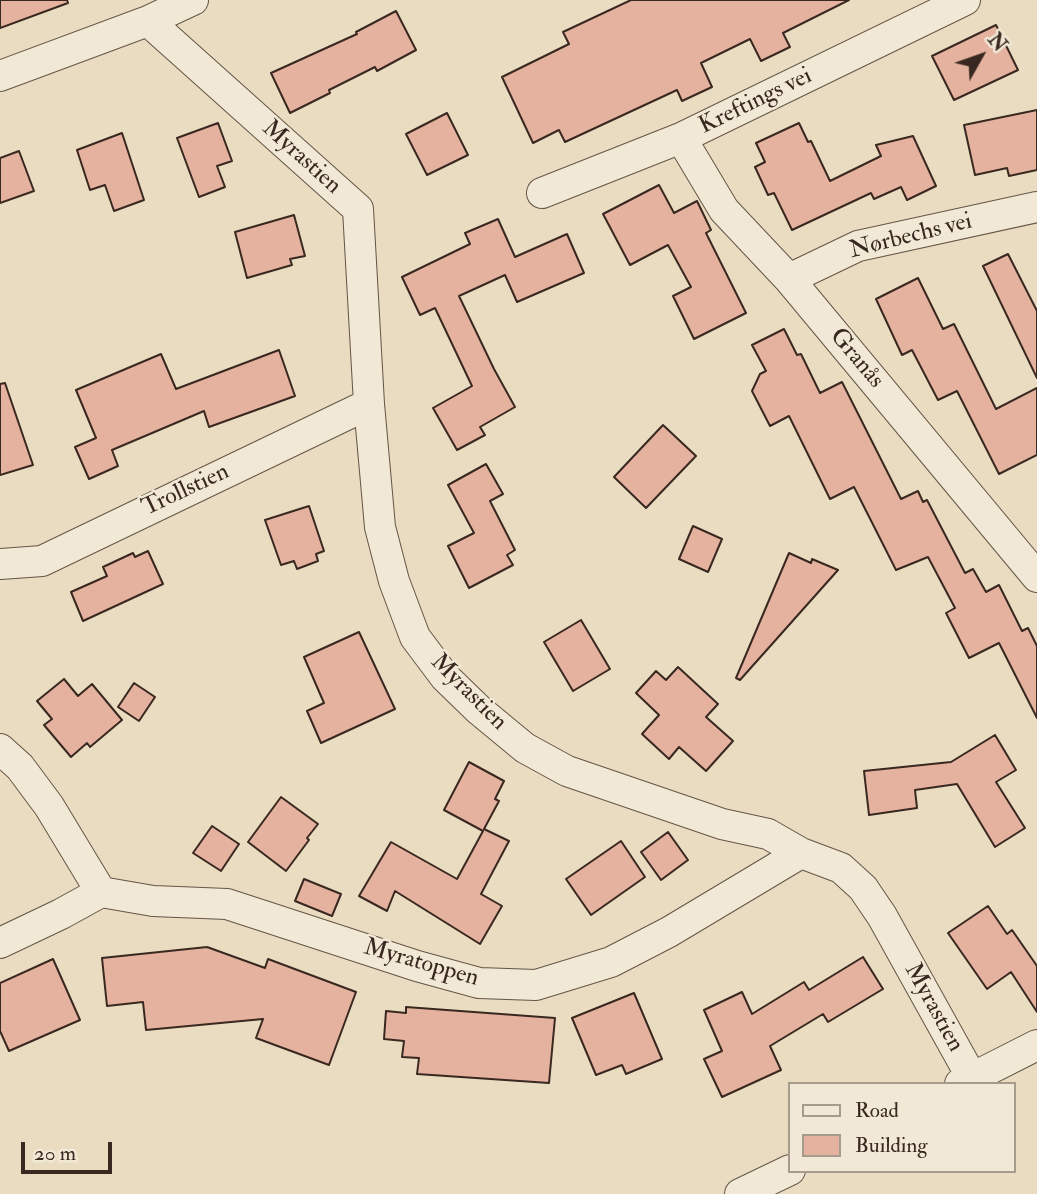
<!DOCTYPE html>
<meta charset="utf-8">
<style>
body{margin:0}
#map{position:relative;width:1037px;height:1194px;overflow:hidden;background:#eadcc0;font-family:"IM FELL Double Pica",serif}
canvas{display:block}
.legend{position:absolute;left:788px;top:1082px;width:228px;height:91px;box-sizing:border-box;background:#f1e8d6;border:2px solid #a79b8d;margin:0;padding:9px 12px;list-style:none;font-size:21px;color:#39281f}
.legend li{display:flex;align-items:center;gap:14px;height:35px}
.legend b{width:35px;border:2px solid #a79b8d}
.north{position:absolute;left:946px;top:21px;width:70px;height:70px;-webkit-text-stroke:5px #f1e8d6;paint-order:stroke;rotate:50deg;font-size:19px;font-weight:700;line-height:28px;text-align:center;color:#39281f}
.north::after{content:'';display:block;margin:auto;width:24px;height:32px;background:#39281f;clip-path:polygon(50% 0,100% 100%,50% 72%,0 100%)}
.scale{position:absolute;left:21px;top:1142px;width:91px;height:32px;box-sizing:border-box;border:4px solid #39281f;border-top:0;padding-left:9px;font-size:21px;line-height:24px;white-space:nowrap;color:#39281f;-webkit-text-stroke:5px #f1e8d6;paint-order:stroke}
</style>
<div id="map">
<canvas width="1037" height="1194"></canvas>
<ul class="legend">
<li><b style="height:9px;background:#f1e8d6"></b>Road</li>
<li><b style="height:19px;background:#e5b29f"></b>Building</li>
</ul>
<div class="north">N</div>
<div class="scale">20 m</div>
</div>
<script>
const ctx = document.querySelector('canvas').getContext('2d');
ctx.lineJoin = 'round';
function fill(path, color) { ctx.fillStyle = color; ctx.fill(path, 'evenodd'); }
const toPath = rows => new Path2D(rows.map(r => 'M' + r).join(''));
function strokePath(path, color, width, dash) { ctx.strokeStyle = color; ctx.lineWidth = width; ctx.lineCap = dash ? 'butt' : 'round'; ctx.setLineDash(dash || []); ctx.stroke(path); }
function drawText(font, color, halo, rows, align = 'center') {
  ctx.font = font + ' "IM FELL Double Pica",serif'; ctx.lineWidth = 5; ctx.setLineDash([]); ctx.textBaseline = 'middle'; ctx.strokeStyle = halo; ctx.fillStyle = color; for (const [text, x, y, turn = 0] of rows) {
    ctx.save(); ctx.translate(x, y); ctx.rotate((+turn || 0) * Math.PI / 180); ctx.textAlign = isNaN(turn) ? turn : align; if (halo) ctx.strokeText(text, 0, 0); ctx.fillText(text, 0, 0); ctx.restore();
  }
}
const building = toPath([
 [0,0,67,0,68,3,0,28,0,0],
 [631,0,849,0,783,33,790,47,761,61,750,39,701,63,712,87,682,101,677,90,565,142,559,130,533,143,502,77,569,44,563,32,631,0],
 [396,11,416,50,377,71,375,67,329,90,330,93,290,113,271,73,357,34,356,32,396,11],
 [996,25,1018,70,954,100,932,56,996,25],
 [1037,110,1037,170,1009,176,1007,168,975,175,964,125,1037,110],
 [447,113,468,155,427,175,406,134,447,113],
 [218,123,232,161,217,166,225,187,199,197,177,138,218,123],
 [799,123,808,142,811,141,830,181,881,156,876,145,913,136,936,186,907,200,901,187,874,199,871,193,792,230,774,193,768,195,755,167,765,162,756,143,799,123],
 [122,133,144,200,114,211,105,185,90,190,77,150,122,133],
 [19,151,34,191,0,203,0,158,19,151],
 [659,185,674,213,697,201,711,230,706,233,746,313,694,339,673,296,691,287,668,245,630,265,603,214,659,185],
 [294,215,305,256,290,259,292,265,247,278,235,232,294,215],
 [498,219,515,257,567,234,584,273,517,302,505,275,459,296,494,369,515,407,480,427,485,435,457,450,433,408,472,386,435,308,420,315,402,277,470,244,465,233,498,219],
 [1008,254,1037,311,1037,378,983,266,1008,254],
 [918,278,943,329,954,324,996,409,1037,388,1037,455,999,474,957,391,938,400,912,350,902,355,876,299,918,278],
 [784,329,797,355,801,354,820,393,842,382,901,499,918,491,923,502,927,500,965,573,973,569,986,592,999,585,1022,631,1028,628,1037,646,1037,718,999,643,969,658,946,613,955,608,928,557,896,570,854,487,830,499,789,416,770,426,752,391,760,374,766,371,752,345,784,329],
 [279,350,295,396,209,427,204,411,112,450,118,466,89,479,75,447,96,438,76,390,161,354,176,389,279,350],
 [5,383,33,465,0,475,0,384,5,383],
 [663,425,696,456,646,508,614,477,663,425],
 [486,464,503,494,490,501,515,550,507,555,513,565,469,588,448,546,474,533,448,485,486,464],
 [309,506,324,551,316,554,318,561,297,569,294,561,281,565,265,520,309,506],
 [693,526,722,539,708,572,679,559,693,526],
 [148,551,163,584,83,621,71,592,107,576,103,567,133,553,135,557,148,551],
 [789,553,811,563,812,559,838,570,740,680,736,678,789,553],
 [581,620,610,669,573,691,544,642,581,620],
 [359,632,395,709,321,743,307,711,324,703,304,657,359,632],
 [678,667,718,704,706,717,733,741,706,771,679,747,669,759,642,734,659,715,636,693,656,671,666,680,678,667],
 [64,679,78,696,92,684,122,720,90,747,87,743,71,757,44,725,52,719,37,701,64,679],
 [134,683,155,697,139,721,118,707,134,683],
 [995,735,1016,770,996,782,1025,828,995,847,957,784,915,790,917,808,869,815,864,771,951,762,995,735],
 [469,762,504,781,495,799,499,801,484,829,509,841,481,894,502,906,480,944,395,891,387,911,359,896,391,842,457,879,483,831,444,810,469,762],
 [281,797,318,824,307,838,309,840,286,871,248,842,281,797],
 [212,826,239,844,221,871,193,853,212,826],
 [668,832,688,860,661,880,641,852,668,832],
 [621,841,645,877,591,915,566,879,621,841],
 [304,879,341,894,332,916,295,901,304,879],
 [988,906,1007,934,1012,930,1037,966,1037,1012,1011,972,987,989,948,933,988,906],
 [207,947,265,968,268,959,356,992,329,1065,256,1038,263,1019,146,1030,143,1002,107,1006,102,958,207,947],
 [863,957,883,989,828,1022,823,1014,770,1046,781,1070,722,1097,704,1059,722,1051,704,1010,742,992,752,1014,804,982,809,990,863,957],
 [53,959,80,1020,9,1051,0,1031,0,983,53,959],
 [634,993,662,1059,626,1074,622,1065,596,1075,572,1018,634,993],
 [406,1007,555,1018,549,1083,417,1074,419,1058,402,1057,404,1041,384,1039,386,1011,406,1013,406,1007]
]);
fill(building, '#e5b29f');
strokePath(building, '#39281f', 2);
const minor = toPath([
 [148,21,358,209,369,404,380,527,394,581,415,637,445,677,479,710,525,748,567,771,722,824,768,834,801,853,841,868,863,888,882,916,972,1078],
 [0,76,148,21,193,0],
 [681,138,724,210,789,279,1037,577],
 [542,193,681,138,965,0],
 [789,279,858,246,1037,207],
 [0,564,42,561,369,404],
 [0,749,20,767,49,806,101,892,153,901,227,904,417,966,479,983,536,985,611,962,669,932,801,853],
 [0,943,61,914,101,892],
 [960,1084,1037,1045],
 [740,1194,790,1170]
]);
strokePath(minor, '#655547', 32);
strokePath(minor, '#f1e8d6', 30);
drawText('24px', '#39281f', '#f1e8d6', [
 ["Kreftings vei",756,102,-26],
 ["Myrastien",301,158,42],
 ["Nørbechs vei",911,237,-14],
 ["Granås",856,359,50],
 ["Trollstien",186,491,-25],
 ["Myrastien",468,693,45],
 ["Myratoppen",421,964,16],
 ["Myrastien",933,1008,61]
]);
</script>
